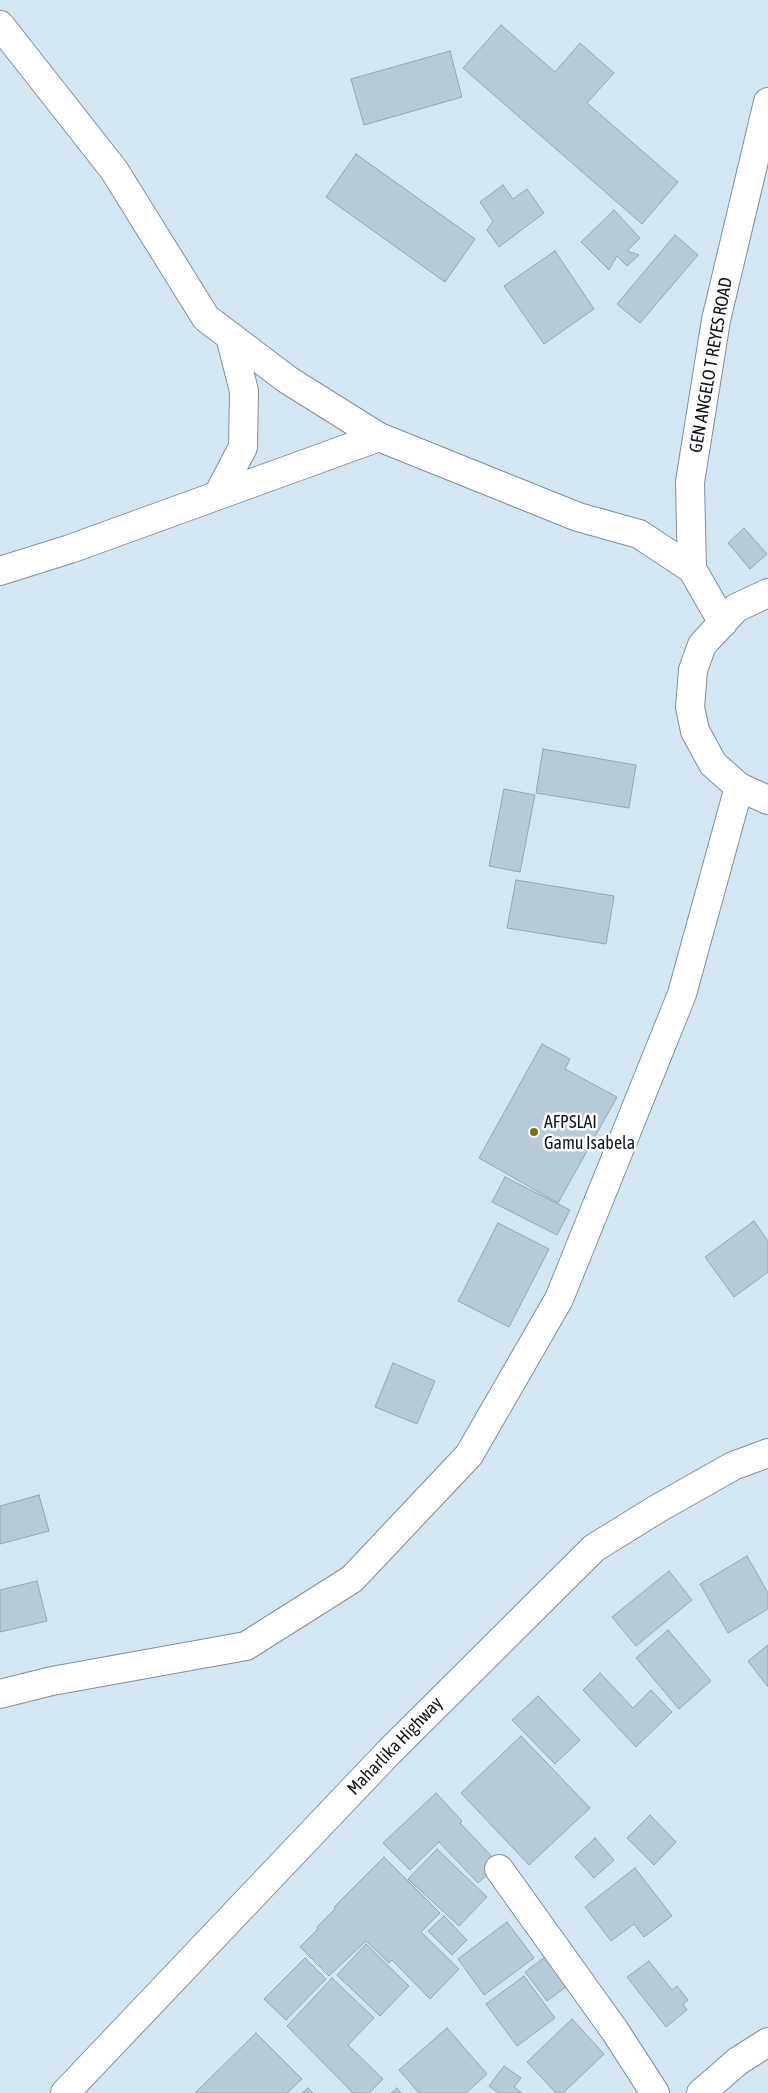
<!DOCTYPE html>
<style>
body{margin:0}
canvas{display:block;background:#d5e6f3}
</style>
<canvas width="768" height="2093"></canvas>
<script>
const ctx = document.querySelector('canvas').getContext('2d');
ctx.lineJoin = 'round';
function fill(path, color) { ctx.fillStyle = color; ctx.fill(path, 'evenodd'); }
const toPath = rows => new Path2D(rows.map(r => 'M' + r).join(''));
function strokePath(path, color, width, dash) { ctx.strokeStyle = color; ctx.lineWidth = width; ctx.lineCap = dash ? 'butt' : 'round'; ctx.setLineDash(dash || []); ctx.stroke(path); }
function drawText(font, color, halo, rows, align = 'center') {
  ctx.font = font + ' "Asap Condensed",sans-serif'; ctx.lineWidth = 5; ctx.setLineDash([]); ctx.textBaseline = 'middle'; ctx.strokeStyle = halo; ctx.fillStyle = color; for (const [text, x, y, turn = 0] of rows) {
    ctx.save(); ctx.translate(x, y); ctx.rotate((+turn || 0) * Math.PI / 180); ctx.textAlign = isNaN(turn) ? turn : align; if (halo) ctx.strokeText(text, 0, 0); ctx.fillText(text, 0, 0); ctx.restore();
  }
}
const building = toPath([
 [501,25,555,72,580,43,614,73,587,103,678,182,642,224,463,68,501,25],
 [450,51,462,97,364,125,351,79,450,51],
 [356,154,475,239,445,282,326,197,356,154],
 [503,185,513,199,527,189,544,213,499,247,487,230,493,221,480,202,503,185],
 [614,210,640,238,627,251,639,255,627,266,617,256,609,270,581,242,614,210],
 [675,235,698,255,640,323,617,304,675,235],
 [555,251,594,309,544,344,504,286,555,251],
 [744,528,767,554,750,569,728,543,744,528],
 [543,749,636,765,629,808,536,793,543,749],
 [504,789,535,795,520,872,489,866,504,789],
 [516,880,614,896,606,944,507,928,516,880],
 [542,1044,570,1059,565,1069,617,1097,558,1203,479,1158,542,1044],
 [505,1177,570,1210,557,1235,492,1202,505,1177],
 [754,1221,768,1241,768,1272,734,1297,705,1257,754,1221],
 [498,1223,549,1249,509,1327,458,1301,498,1223],
 [393,1363,435,1381,417,1424,375,1407,393,1363],
 [39,1495,49,1531,0,1544,0,1506,39,1495],
 [747,1556,768,1593,768,1609,728,1633,700,1584,747,1556],
 [669,1571,692,1600,636,1646,612,1617,669,1571],
 [37,1581,47,1621,0,1632,0,1590,37,1581],
 [668,1630,711,1681,679,1709,636,1658,668,1630],
 [768,1645,768,1687,748,1661,768,1645],
 [600,1673,633,1708,651,1690,672,1712,636,1747,583,1690,600,1673],
 [538,1696,580,1740,555,1764,512,1720,538,1696],
 [521,1736,590,1808,529,1865,461,1793,521,1736],
 [436,1793,462,1821,460,1823,499,1864,478,1883,439,1842,410,1870,383,1843,436,1793],
 [650,1815,676,1842,654,1865,627,1838,650,1815],
 [595,1838,614,1860,594,1878,575,1857,595,1838],
 [437,1849,487,1897,459,1926,408,1879,437,1849],
 [384,1857,440,1913,421,1932,459,1969,430,1999,392,1960,389,1963,366,1941,329,1976,300,1947,318,1929,317,1927,335,1909,334,1907,384,1857],
 [635,1868,672,1916,644,1937,634,1924,611,1941,585,1907,635,1868],
 [444,1916,467,1940,452,1955,428,1931,444,1916],
 [507,1922,534,1958,484,1995,458,1959,507,1922],
 [366,1944,409,1986,380,2016,337,1975,366,1944],
 [545,1957,567,1986,547,2001,525,1972,545,1957],
 [305,1958,326,1979,286,2020,264,1999,305,1958],
 [649,1961,672,1990,677,1986,688,2000,683,2004,687,2010,666,2027,627,1977,649,1961],
 [524,1976,555,2018,517,2046,486,2004,524,1976],
 [332,1978,374,2018,348,2045,383,2079,369,2093,353,2093,287,2026,332,1978],
 [572,2019,604,2054,563,2093,556,2093,527,2062,572,2019],
 [447,2028,487,2074,466,2093,419,2093,399,2070,447,2028],
 [256,2033,302,2079,287,2093,195,2093,256,2033],
 [504,2066,521,2078,514,2087,522,2093,498,2093,489,2086,504,2066],
 [308,2088,313,2093,302,2093,308,2088],
 [397,2088,401,2093,391,2093,397,2088]
]);
fill(building, '#b9cad7');
strokePath(building, '#95a5b1', 1);
const street = toPath([
 [0,25,114,170,206,318,288,380,379,437,578,517,639,534,692,569],
 [218,495,243,447,244,391,230,336],
 [0,571,70,549,379,437],
 [0,1694,52,1681,246,1646,352,1579,469,1455,559,1299,682,994,739,787],
 [499,1869,615,2031,655,2093],
 [701,2093,738,2061,768,2042]
]);
const secondary = toPath([
 [768,593,736,608,702,645,693,670,690,707,695,731,713,764,739,787,768,800],
 [723,623,692,569,690,482,716,320,768,102]
]);
const highway = toPath([
 [65,2093,388,1753,594,1548,657,1509,733,1466,768,1453]
]);
strokePath(street, '#7f8f9b', 30);
strokePath(secondary, '#7f8f9b', 30);
strokePath(highway, '#7f8f9b', 30);
strokePath(street, '#fff', 28);
strokePath(secondary, '#fff', 28);
strokePath(highway, '#fff', 28);
for (const [x, y, r, color] of [
 [534,1132,5,"#797418"]
]) { const dot = new Path2D(); dot.arc(x, y, r, 0, 2 * Math.PI); ctx.fillStyle = color; ctx.fill(dot); strokePath(dot, '#fff', 2); }
drawText('18px', '#10161b', '#fff', [
 ["GEN ANGELO T REYES ROAD",711,365,-80],
 ["Maharlika Highway",395,1746,-46]
]);
drawText('18px', '#10161b', '#fff', [
 ["AFPSLAI",544,1122],
 ["Gamu Isabela",544,1143]
], 'left');
</script>
